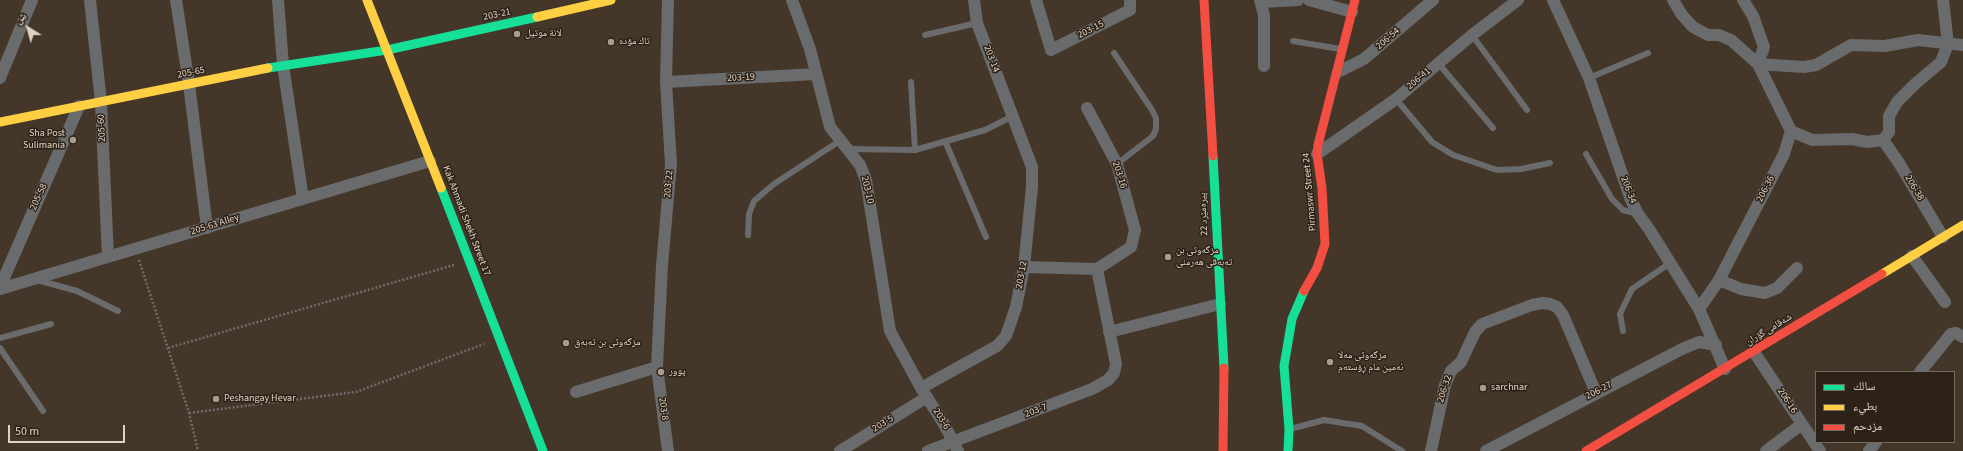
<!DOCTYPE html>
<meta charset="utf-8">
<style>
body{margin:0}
#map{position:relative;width:1963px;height:451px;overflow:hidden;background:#44372a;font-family:"Source Sans 3","Noto Naskh Arabic",sans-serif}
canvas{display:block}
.legend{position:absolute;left:1815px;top:371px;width:140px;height:72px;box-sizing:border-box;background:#2d2217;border:1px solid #75685c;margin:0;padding:5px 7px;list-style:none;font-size:12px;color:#e0d2c3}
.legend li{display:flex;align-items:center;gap:8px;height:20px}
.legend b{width:20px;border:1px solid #75685c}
.north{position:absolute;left:8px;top:8px;width:40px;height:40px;-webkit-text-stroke:3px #2d2217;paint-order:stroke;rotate:323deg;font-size:11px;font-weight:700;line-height:16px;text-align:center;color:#e0d2c3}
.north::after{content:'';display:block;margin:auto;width:14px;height:18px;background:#e0d2c3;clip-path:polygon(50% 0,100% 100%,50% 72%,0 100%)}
.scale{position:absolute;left:8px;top:425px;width:117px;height:18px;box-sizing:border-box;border:2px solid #e0d2c3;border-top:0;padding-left:5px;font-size:12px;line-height:14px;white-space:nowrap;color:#e0d2c3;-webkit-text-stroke:3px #2d2217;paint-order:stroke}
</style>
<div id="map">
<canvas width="1963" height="451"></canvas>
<ul class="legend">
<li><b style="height:5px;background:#16e098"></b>سالك</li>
<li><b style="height:5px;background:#ffcf43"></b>بطيء</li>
<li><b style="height:5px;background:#f24e42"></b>مزدحم</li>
</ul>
<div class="north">ش</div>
<div class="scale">50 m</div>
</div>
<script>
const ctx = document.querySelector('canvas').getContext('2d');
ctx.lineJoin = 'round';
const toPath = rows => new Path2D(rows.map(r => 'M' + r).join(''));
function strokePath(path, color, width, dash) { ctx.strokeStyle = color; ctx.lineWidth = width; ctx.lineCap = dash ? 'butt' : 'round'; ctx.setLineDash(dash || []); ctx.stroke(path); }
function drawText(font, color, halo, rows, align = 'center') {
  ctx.font = font + ' "Source Sans 3","Noto Naskh Arabic",sans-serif'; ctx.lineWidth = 3; ctx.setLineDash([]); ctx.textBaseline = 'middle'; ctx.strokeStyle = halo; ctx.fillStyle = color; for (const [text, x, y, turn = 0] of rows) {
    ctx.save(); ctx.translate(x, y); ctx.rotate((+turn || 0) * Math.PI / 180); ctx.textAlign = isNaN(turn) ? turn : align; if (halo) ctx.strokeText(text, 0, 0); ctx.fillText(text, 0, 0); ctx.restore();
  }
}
strokePath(toPath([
 [139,260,189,413,198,451],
 [168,348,454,265],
 [189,413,356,392,484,344]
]), '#6e6c6a', 2.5, [2, 2]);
strokePath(toPath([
 [925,35,977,23],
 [1472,35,1527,110],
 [1293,41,1340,49],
 [1114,53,1152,110,1156,118,1156,129,1153,136,1117,164],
 [1438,63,1493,128],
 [1589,78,1648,53],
 [911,82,915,150],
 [1396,99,1432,142,1453,155,1497,170,1521,169,1550,163],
 [945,141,986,237],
 [848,149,915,150,985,130,1013,116],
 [1586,154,1612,199,1623,210,1638,214],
 [748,235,749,214,754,201,774,184,841,140],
 [37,280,77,291,118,311],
 [1623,331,1620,314,1632,289,1670,263],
 [0,338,51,324],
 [0,348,43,411],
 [1290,429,1324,420,1362,426,1402,451]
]), '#696b6c', 6);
strokePath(toPath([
 [90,0,101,102,108,257],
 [176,0,189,84,207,228],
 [278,0,283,65,303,199],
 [668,0,666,82,671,164,662,265,657,367,668,451],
 [792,0,810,49,830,127,860,165,866,180,890,331,921,388,944,424,958,451],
 [1036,0,1051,50,1130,10,1130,0],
 [1260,0,1264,15,1264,66],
 [1309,0,1352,12],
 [1553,0,1589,78,1631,200,1638,214,1649,229,1699,309,1725,369],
 [1673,0,1682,15,1693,27,1708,35,1719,35,1731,40,1758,64,1791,131,1784,154,1719,280,1699,309],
 [1743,0,1753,16,1764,47,1758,64,1804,67,1816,65,1851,45,1885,46,1918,40,1963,45],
 [1261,2,1298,0],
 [1338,72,1364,59,1433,0],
 [0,78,32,0],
 [666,82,816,74],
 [1791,131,1812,140,1852,139,1867,142,1883,140,1889,132,1889,116,1897,102,1915,84,1941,62,1948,44,1943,0],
 [1883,140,1899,163,1943,237],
 [1317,154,1396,99,1472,35,1518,0],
 [1912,256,1945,302],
 [1024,267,1097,269,1131,247,1135,230,1117,164,1087,108],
 [1719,280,1741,289,1765,293,1777,288,1797,268],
 [0,287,79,106],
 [0,289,430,161],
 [1109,332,1220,304],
 [1754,352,1820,451],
 [1920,372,1951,334,1956,333,1963,337],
 [921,388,997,346,1006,336,1016,307,1024,267,1032,187,1032,167,977,23,974,0],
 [576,392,657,367],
 [840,451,927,397],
 [928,451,1092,389,1108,380,1114,373,1116,364,1097,269],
 [1431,451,1445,385,1451,371,1461,362,1475,332,1482,324,1532,305,1543,303,1550,304,1557,307,1563,315,1596,393],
 [1486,451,1682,349,1699,342,1716,345],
 [1766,451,1802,424],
 [1869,451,1876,442]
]), '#696b6c', 12);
strokePath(toPath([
 [268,68,387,50,537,17],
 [1213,156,1224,368],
 [441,188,543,451],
 [1288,451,1289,429,1284,366,1292,319,1304,291]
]), '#16e098', 9);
strokePath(toPath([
 [367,0,441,188],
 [537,17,611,0],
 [0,122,268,68],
 [1882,274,1963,225]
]), '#ffcf43', 9);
strokePath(toPath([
 [1204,0,1213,156],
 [1304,291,1317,268,1325,244,1322,188,1317,154,1318,145,1355,0],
 [1223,451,1224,368],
 [1586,451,1882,274]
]), '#f24e42', 9);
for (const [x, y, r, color] of [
 [517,34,4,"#a99c8d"],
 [611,42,4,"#a99c8d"],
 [73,140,4,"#a99c8d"],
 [1168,257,4,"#a99c8d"],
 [566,343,4,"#a99c8d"],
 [1330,362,4,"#a99c8d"],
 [661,372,4,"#a99c8d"],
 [1483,388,4,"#a99c8d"],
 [216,399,4,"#a99c8d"]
]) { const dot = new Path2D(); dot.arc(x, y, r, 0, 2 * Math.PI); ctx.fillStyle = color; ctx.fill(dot); strokePath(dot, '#2d2217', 1.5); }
drawText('10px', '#e0d2c3', '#2d2217', [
 ["203-21",497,15,-12],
 ["203-15",1091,30,-27],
 ["206-54",1388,39,-41],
 ["203-14",991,59,69],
 ["205-65",191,73,-11],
 ["203-19",741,78,-3],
 ["206-41",1419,79,-40],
 ["205-60",102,128,-93],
 ["203-16",1119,175,72],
 ["203-22",669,184,-85],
 ["206-38",1914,188,59],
 ["206-36",1766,189,-63],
 ["203-10",867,190,77],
 ["206-34",1628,190,69],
 ["Pirmaswr Street 24",1310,192,-95],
 ["205-58",39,197,-66],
 ["22 پیرەمێرد",1204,214,-93],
 ["Kak Ahmadi Shekh Street 17",466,221,69],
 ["205-63 Alley",215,225,-17],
 ["203-12",1022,275,-80],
 ["شەقامی گۆران",1769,330,-31],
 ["206-32",1445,389,-72],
 ["206-27",1599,391,-27],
 ["206-16",1787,401,57],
 ["203-8",663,409,82],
 ["203-7",1036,411,-21],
 ["203-6",941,419,58],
 ["203-5",883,424,-32]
]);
drawText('10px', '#e0d2c3', '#2d2217', [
 ["لانة موتيل",525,34],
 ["تاك مۆدە",619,42],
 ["Sha Post",65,134,"right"],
 ["Sulimania",65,146,"right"],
 ["مزگەوتی بن",1176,251],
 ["تەبەقی هەرمنی",1176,263],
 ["مزگەوتی بن تەبەق",574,343],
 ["مزگەوتی مەلا",1338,356],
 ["ئەمین مام ڕۆستەم",1338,368],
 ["پوور",669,372],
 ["sarchnar",1491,388],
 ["Peshangay Hevar",224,399]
], 'left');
</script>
